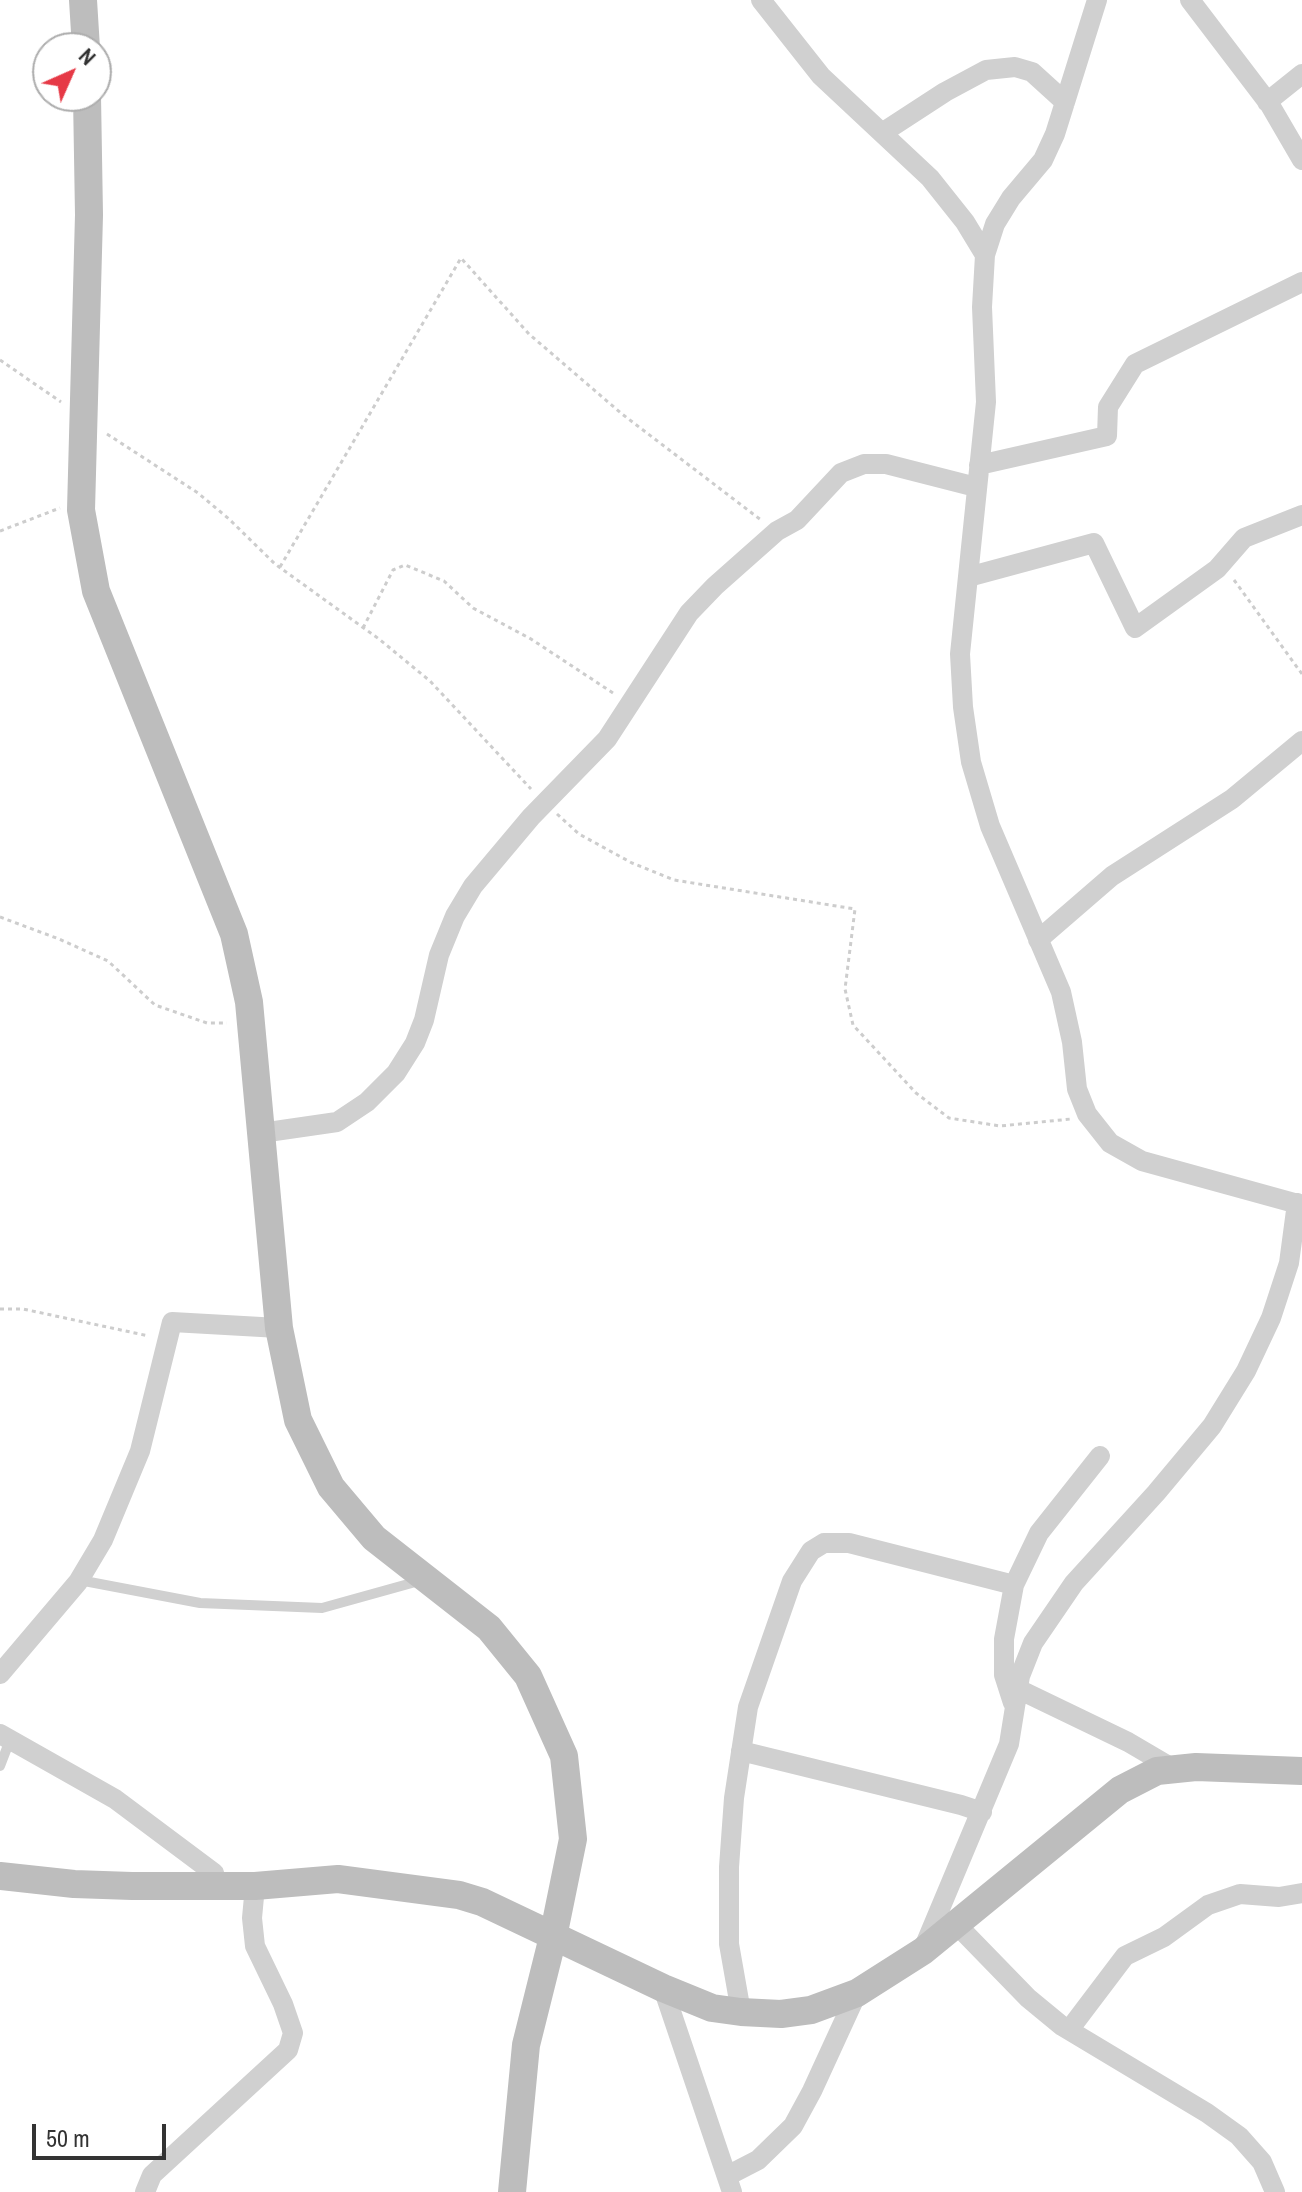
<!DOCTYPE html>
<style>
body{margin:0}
#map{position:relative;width:1302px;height:2192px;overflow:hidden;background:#fff;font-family:"Archivo Narrow",sans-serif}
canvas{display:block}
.north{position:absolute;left:32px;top:32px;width:80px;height:80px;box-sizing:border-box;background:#fff;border:2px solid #adadad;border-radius:50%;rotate:45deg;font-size:22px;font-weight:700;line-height:32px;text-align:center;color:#333}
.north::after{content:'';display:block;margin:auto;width:28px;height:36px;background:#e63946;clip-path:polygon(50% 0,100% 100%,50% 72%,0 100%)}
.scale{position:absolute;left:32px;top:2124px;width:134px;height:36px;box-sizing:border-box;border:4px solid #333;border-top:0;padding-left:10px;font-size:24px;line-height:28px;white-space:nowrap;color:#333;-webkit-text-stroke:6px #fff;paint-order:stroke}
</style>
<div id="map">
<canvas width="1302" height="2192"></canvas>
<div class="north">N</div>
<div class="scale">50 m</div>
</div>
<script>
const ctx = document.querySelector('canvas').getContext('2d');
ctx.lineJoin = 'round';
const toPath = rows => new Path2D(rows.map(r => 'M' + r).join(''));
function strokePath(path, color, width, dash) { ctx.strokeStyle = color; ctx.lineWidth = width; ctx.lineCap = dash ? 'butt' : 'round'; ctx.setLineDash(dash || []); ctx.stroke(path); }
strokePath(toPath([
 [0,360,61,402],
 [107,434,198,493,229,519,275,564,379,639,430,681,531,789],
 [0,531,60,508],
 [280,567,461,258,529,334,622,414,761,520],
 [1234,580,1302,674],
 [363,628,393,570,405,565,444,581,473,608,531,639,613,693],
 [557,814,579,834,632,863,674,880,855,909,845,989,853,1025,916,1093,949,1118,1000,1126,1071,1119],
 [0,917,59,939,108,961,155,1005,207,1023,227,1023],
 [0,1309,23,1309,149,1336]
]), '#cdcdcd', 3, [4, 4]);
strokePath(toPath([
 [79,1580,200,1603,322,1608,419,1581],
 [0,1766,10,1740]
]), '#d0d0d0', 10);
strokePath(toPath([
 [761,0,821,76,930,178,965,222,985,255],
 [1097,0,1055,134,1043,160,1011,198,995,224,985,255,982,307,986,402,960,654,963,707,971,762,990,826,1061,992,1072,1042,1077,1089,1087,1114,1110,1143,1142,1161,1302,1205],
 [1190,0,1270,105,1302,160],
 [1267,102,1302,74],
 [882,133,945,92,986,70,1015,67,1032,72,1065,102],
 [979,465,1107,436,1108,407,1135,364,1302,282],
 [968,577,1094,543,1135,628,1217,569,1244,538,1302,515],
 [1038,940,1112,876,1232,799,1302,741],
 [261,1133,337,1122,367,1102,396,1073,415,1043,424,1020,439,955,455,916,473,886,531,817,607,739,689,613,715,586,777,531,797,520,841,473,864,464,886,464,976,487],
 [0,1674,78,1582,103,1540,140,1451,172,1322,279,1328],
 [1018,1689,1128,1742,1174,1769],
 [1013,1703,1004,1675,1004,1639,1014,1585,1039,1533,1100,1456],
 [0,1734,115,1799,214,1873,216,1885],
 [741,1751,961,1805,982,1812],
 [956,1924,1028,1998,1062,2026,1207,2113,1239,2136,1262,2162,1275,2192],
 [924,1947,1009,1744,1020,1676,1033,1643,1074,1583,1156,1493,1212,1426,1246,1371,1271,1318,1289,1263,1297,1203],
 [663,1988,732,2192],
 [741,2012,729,1944,729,1867,734,1798,748,1707,792,1581,811,1551,824,1543,849,1543,1014,1585],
 [1069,2030,1125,1956,1164,1937,1208,1905,1240,1894,1279,1897,1302,1893],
 [727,2176,758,2160,793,2126,812,2091,857,1993],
 [145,2192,152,2175,288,2050,293,2033,283,2004,255,1946,252,1918,255,1886]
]), '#d0d0d0', 20);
strokePath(toPath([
 [83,0,86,48],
 [87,96,89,215,81,510,96,591,234,934,249,1002,279,1328,298,1420,331,1487,374,1538,489,1628,528,1676,564,1756,573,1839,553,1937,526,2045,512,2192],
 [0,1876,74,1884,132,1886,255,1886,338,1879,459,1895,482,1902,663,1988,712,2008,741,2012,781,2014,811,2010,857,1993,923,1951,1120,1790,1157,1771,1196,1767,1302,1771]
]), '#bdbdbd', 28);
</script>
